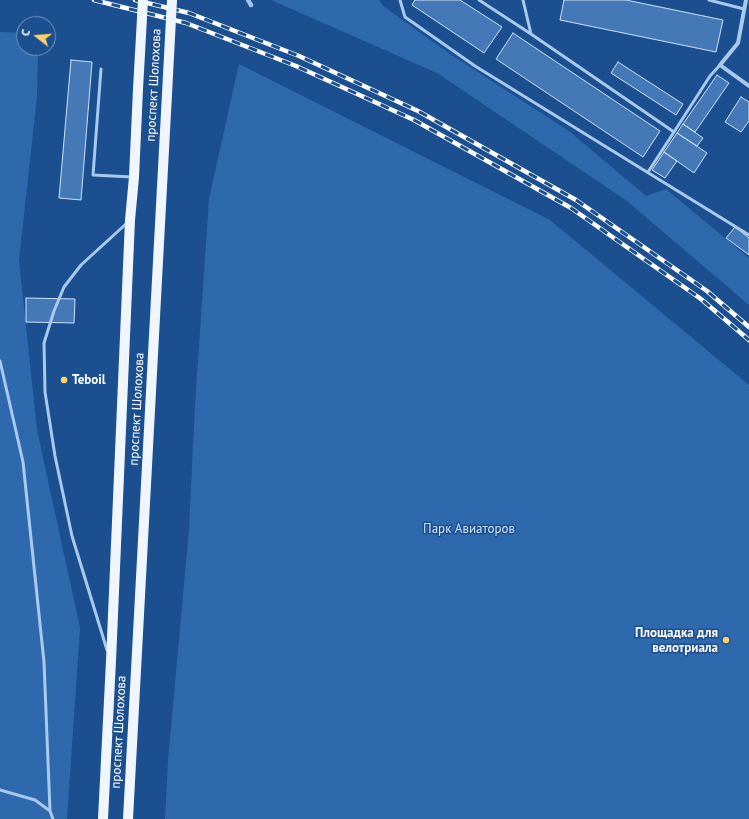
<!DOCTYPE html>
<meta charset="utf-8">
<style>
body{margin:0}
#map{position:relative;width:749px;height:819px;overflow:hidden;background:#1b4f8f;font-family:"PT Sans",sans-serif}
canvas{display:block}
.north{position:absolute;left:16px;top:16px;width:40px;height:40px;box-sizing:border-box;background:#1b4f8f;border:1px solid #7695bc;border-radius:50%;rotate:287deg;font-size:11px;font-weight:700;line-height:16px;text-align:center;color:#fff}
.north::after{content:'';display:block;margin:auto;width:14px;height:18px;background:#ffd166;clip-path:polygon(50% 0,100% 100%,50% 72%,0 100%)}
</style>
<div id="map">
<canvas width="749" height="819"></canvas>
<div class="north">С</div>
</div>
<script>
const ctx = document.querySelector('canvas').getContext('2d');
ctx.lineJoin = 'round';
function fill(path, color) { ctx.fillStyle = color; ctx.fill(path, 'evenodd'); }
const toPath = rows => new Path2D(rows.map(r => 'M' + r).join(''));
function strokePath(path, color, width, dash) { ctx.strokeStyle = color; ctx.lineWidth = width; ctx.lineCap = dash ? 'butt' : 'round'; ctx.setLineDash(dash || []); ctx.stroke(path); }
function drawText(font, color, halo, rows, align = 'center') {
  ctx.font = font + ' "PT Sans",sans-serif'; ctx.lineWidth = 3; ctx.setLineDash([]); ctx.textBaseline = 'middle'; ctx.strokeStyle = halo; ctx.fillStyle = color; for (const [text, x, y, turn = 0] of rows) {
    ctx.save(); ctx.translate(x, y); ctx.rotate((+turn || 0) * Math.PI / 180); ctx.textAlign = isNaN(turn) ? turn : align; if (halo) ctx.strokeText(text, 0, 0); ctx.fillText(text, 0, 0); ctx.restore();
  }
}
fill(toPath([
 [271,0,379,0,383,6,453,56,569,131,646,196,666,189,749,258,749,305,627,201,437,73],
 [0,32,24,33,24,48,38,48,37,97,19,260,37,430,80,628,67,819,0,819],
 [239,64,550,220,749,385,749,819,165,819,168,760,189,529,195,404,209,199]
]), '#2e69ad');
strokePath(toPath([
 [248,0,251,5]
]), '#9cc4f0', 4.5);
const building = toPath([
 [415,0,460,0,502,27,484,53,412,5,415,0],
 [564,0,626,0,723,20,716,52,560,20,564,0],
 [513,33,660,131,643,157,496,59,513,33],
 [71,60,92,62,81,200,59,198,71,60],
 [618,62,683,104,676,115,611,73,618,62],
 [717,75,729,83,695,132,683,124,717,75],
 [741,97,749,102,749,121,741,132,725,122,741,97],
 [683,124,703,138,697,146,677,133,683,124],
 [677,133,707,153,694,173,664,152,677,133],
 [664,152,677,161,665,178,652,170,664,152],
 [735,227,749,238,749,255,726,238,735,227],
 [26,298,75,299,74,323,26,322,26,298]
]);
fill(building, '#4478b7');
strokePath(building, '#cfe3fa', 1);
strokePath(toPath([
 [400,0,405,17,475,66,749,235],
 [479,0,531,34],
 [523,0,531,34,674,132,710,76,720,65],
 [709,0,744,9],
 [101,69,93,175,132,177],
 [648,172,674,132],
 [0,361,23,462,44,662,50,811],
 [107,650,72,536,55,456,45,392,44,343,54,311,64,287,81,265,127,223],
 [0,790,35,800,50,811,53,819]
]), '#a9c9ee', 3);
strokePath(toPath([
 [746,0,738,43,720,65,749,86]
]), '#a9c9ee', 4);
strokePath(toPath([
 [103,819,111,661,130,220,134,177,138,89],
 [128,819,167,94]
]), '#f0f6ff', 10);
const rail = toPath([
 [94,0,186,23,296,66,414,120,571,208,701,299,749,340],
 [135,0,189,13,299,56,418,111,576,200,707,291,749,327]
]);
strokePath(rail, '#fff', 4.5);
strokePath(rail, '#1b4f8f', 3, [9]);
strokePath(toPath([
 [138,89,143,0],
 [167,94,172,0]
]), '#f0f6ff', 10);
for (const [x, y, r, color] of [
 [64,380,4,"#ffd166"],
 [726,640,4,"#ffd166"]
]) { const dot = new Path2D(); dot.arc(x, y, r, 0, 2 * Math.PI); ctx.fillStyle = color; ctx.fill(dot); strokePath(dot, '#1b4f8f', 1.5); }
drawText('13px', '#fff', '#1b4f8f', [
 ["проспект Шолохова",154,85,-87],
 ["проспект Шолохова",137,409,-87],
 ["проспект Шолохова",119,732,-87]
]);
drawText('bold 13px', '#fff', '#1b4f8f', [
 ["Teboil",72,380],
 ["Площадка для",718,633,"right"],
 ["велотриала",718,648,"right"]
], 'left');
drawText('13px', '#cfe3fa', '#1b4f8f', [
 ["Парк Авиаторов",469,529]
]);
</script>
